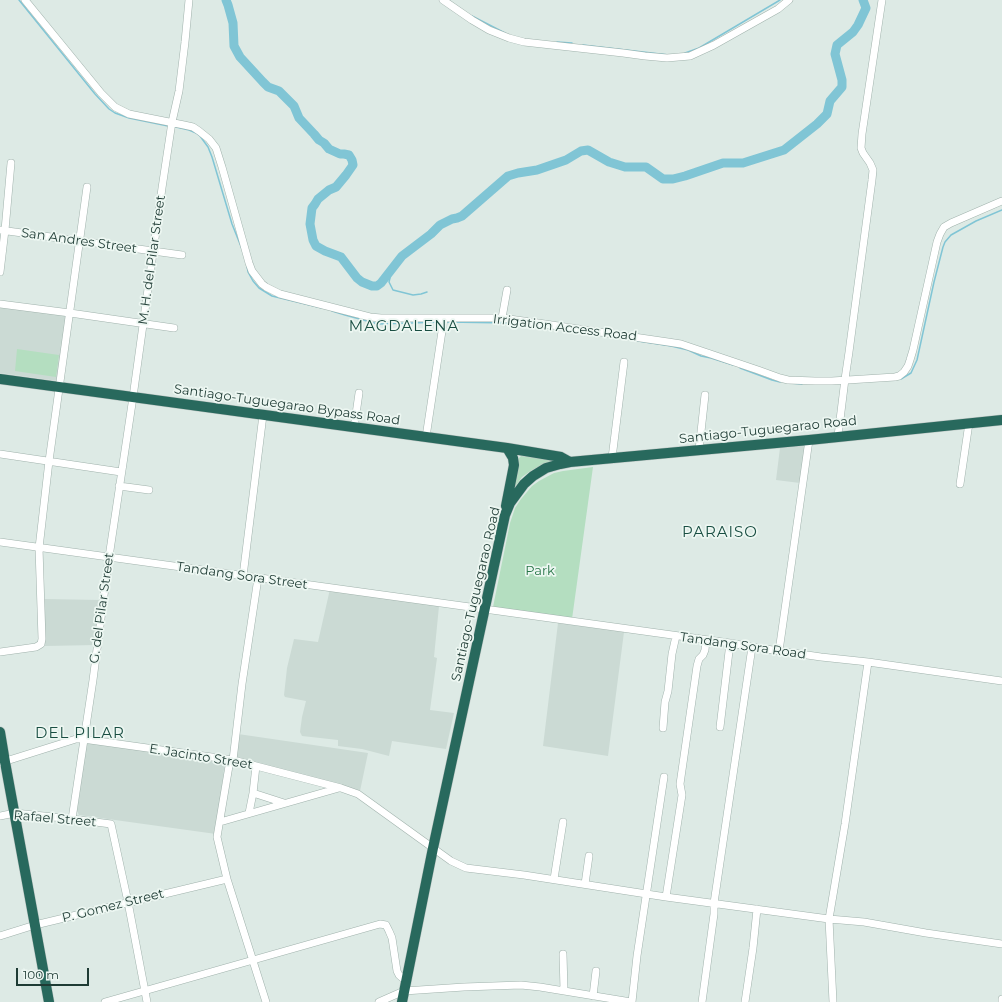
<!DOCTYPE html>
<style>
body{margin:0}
#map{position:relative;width:1002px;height:1002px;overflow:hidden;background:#ddeae5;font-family:Montserrat,sans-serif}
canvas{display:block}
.scale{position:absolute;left:16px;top:968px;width:73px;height:18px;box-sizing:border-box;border:2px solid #1e3b34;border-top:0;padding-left:5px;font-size:12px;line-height:14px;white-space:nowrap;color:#1e3b34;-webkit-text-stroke:3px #edf7f2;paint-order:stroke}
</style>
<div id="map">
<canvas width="1002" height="1002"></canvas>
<div class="scale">100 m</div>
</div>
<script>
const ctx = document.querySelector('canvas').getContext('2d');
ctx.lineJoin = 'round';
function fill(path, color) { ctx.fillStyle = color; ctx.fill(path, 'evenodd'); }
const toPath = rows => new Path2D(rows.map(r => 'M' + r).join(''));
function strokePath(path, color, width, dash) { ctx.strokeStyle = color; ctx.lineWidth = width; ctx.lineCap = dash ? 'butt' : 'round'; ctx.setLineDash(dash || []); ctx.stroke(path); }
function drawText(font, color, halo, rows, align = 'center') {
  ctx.font = font + ' Montserrat,sans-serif'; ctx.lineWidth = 3.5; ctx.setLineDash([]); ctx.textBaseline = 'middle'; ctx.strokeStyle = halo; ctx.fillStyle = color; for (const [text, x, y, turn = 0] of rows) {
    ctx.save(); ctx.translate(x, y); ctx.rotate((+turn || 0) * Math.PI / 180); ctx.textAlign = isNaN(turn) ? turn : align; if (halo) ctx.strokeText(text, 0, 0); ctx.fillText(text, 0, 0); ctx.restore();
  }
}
fill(toPath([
 [0,306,67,314,58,381,0,373],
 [806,446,800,483,776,480,780,448],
 [330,589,439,606,434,657,437,658,430,710,454,713,446,749,392,741,389,756,362,749,338,746,338,740,302,736,300,732,302,717,306,701,285,697,284,695,287,668,294,639,318,642],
 [44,599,100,600,96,645,45,646],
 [558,623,624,632,608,756,543,746],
 [238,734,368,753,360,791,234,757],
 [87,742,225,761,216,834,79,815,77,811]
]), '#cbdad4');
fill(toPath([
 [17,349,59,355,56,377,15,371],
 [521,456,560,461,538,467,532,470,522,477,515,487,519,464,518,459],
 [593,467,572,619,493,607,510,523,515,508,521,499,532,486,539,481,554,473,563,471]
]), '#b4dec0');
strokePath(toPath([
 [19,0,95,94,109,109,115,113,129,118,168,126],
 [472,16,505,33],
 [557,42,572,43],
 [583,45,669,55],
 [685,53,699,48,780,0],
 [176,127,189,130,196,133,200,136,208,147,212,157,232,224,242,249],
 [247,266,248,272,253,281,259,288,272,296,322,308],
 [389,274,390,278,389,282,393,290,413,295,421,294,427,292],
 [332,311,345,315,378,324,442,322],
 [446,322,510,323],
 [638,341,671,346,688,350,701,356,711,358,733,365],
 [740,368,772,380,780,382],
 [901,379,911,373,917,360,934,282,943,247,945,242,951,235,976,221,1002,210],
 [790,383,802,384]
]), '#80c5d5', 1.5);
strokePath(toPath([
 [226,0,228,5,233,23,234,46,240,57,263,82,268,87,279,91,294,106,299,118,314,134,319,140,324,143,329,149,340,154,344,154,349,155,352,160,353,165,346,175,336,187,329,190,318,199,315,204,312,208,310,224,313,240,316,246,325,251,341,257,357,278,362,282,372,286,377,286,381,283,402,256,431,234,440,225,452,219,457,218,462,216,508,176,518,173,537,170,566,160,581,151,588,150,609,162,625,167,646,167,663,179,673,179,685,176,723,163,743,163,784,150,817,124,827,114,830,101,842,87,842,80,835,54,837,45,853,32,858,25,866,8,863,0]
]), '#80c5d5', 9);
const minor = toPath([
 [25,0,101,93,115,107,129,114,184,125,193,127,199,131,209,139,216,148,222,167,249,263,252,271,262,284,266,287,280,294,370,317,381,318,502,318,538,323,668,342,681,344,758,370,780,378,788,380,815,381,832,381,895,377,899,376,904,372,908,366,910,360,913,350,937,242,940,234,944,227,951,223,1002,201],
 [443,0,472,20,489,30,509,38,524,42,623,53,645,56,667,58,690,56,714,45,778,9,789,0],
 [0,230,182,255],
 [0,272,5,230,11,163],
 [0,304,70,313,174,328],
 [502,318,507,290],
 [354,428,359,393],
 [838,436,845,379,849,352,872,180,873,170,870,163,863,153,861,148,862,134,882,0],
 [426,437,444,318],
 [699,450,705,395],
 [0,454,121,472],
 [612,458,624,362],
 [960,484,969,423],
 [119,486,149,490],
 [0,542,730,643,752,647,821,657,868,662,1002,681],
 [243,576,263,415],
 [779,651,809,440],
 [0,652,36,647,41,644,42,639,39,548,49,461,87,187],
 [720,727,730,643],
 [663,728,665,702,668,691,672,654,676,636],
 [230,760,217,837,227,879,266,1002],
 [233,760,242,684,258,578],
 [0,763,76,739,83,739,233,760,341,788,358,794,451,861,466,868,524,875,666,897,829,919,864,922,926,933,1002,944],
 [253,793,284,803],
 [249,813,253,793,256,766],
 [0,816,15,813,72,819,111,824,128,902,147,1002],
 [72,819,93,680,109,557,133,397,162,188,172,122,179,91,185,42,189,0],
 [220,822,339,788],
 [554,879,563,822],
 [585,884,589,856],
 [666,897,682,795,680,784,697,666,699,659,703,655,705,650,706,640],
 [0,936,35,925,227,879],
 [563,954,564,990],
 [593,996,596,971],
 [105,1002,380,924,386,925,389,931,392,938,397,971,399,975,406,981],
 [379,1002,404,991,464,987,521,985,540,987,631,1002],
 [632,1002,637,956,664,777],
 [702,1002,714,914,714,903,752,647],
 [745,1002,753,948,757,909],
 [833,1002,829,919,845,824,868,662],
 [1002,1002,1002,999]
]);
const highway = toPath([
 [0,379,507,448,561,457,570,462],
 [506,506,514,465,513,458,507,448],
 [0,732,5,762,49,1002],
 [402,1002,433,848,505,515,510,503,524,484,533,476,546,468,560,464,570,462,809,440,1002,420]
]);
strokePath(minor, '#a0b2ac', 8);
strokePath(highway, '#bcc4c2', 11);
strokePath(minor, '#fff', 7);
strokePath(highway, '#28695d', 10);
drawText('13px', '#1e3b34', '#edf7f2', [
 ["San Andres Street",79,241,8],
 ["M. H. del Pilar Street",152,260,-82],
 ["Irrigation Access Road",565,328,7],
 ["Santiago-Tuguegarao Bypass Road",287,405,8],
 ["Santiago-Tuguegarao Road",768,430,-6],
 ["Tandang Sora Street",242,576,8],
 ["Santiago-Tuguegarao Road",476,594,-77],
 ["G. del Pilar Street",102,608,-82],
 ["Tandang Sora Road",743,646,8],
 ["E. Jacinto Street",201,757,9],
 ["Rafael Street",55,819,5],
 ["P. Gomez Street",113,906,-14]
]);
drawText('13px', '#257446', '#edf7f2', [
 ["Park",540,571]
]);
ctx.letterSpacing = '1px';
drawText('15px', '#194e42', '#edf7f2', [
 ["MAGDALENA",404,327],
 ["PARAISO",720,533],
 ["DEL PILAR",80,734]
]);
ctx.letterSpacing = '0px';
</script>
